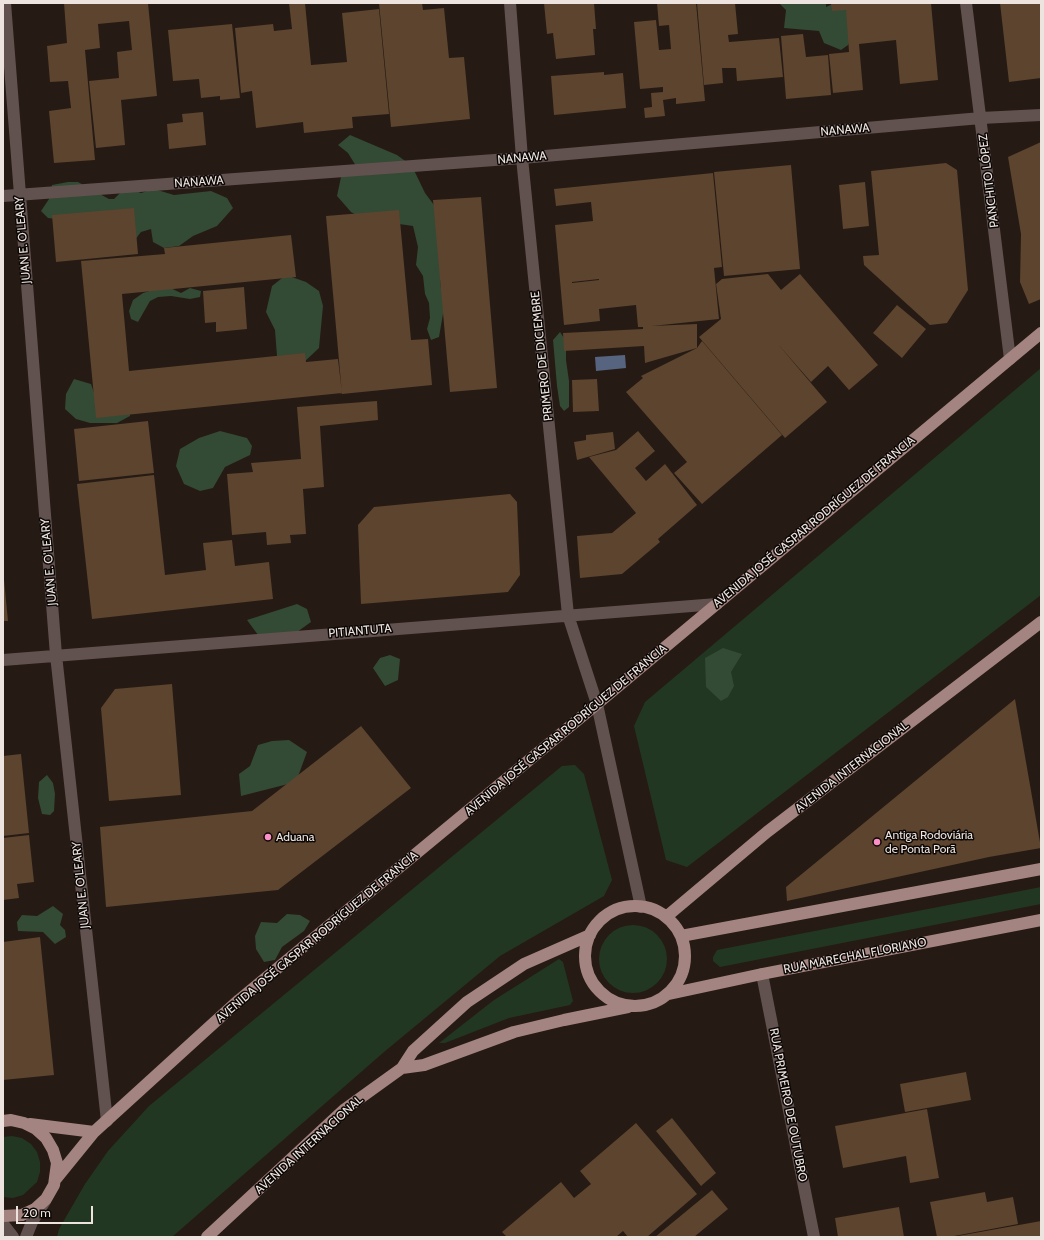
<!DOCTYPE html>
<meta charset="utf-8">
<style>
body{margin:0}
#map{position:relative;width:1044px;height:1240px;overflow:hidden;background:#261a14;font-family:Cabin,sans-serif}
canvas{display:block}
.frame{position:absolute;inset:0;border:4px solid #ede4e0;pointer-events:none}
.scale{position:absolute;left:16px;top:1206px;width:77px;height:18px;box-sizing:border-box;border:2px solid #ede4e0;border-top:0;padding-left:5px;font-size:12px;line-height:14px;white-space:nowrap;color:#ede4e0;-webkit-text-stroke:3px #0b0705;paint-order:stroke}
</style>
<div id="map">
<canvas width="1044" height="1240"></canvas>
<div class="frame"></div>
<div class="scale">20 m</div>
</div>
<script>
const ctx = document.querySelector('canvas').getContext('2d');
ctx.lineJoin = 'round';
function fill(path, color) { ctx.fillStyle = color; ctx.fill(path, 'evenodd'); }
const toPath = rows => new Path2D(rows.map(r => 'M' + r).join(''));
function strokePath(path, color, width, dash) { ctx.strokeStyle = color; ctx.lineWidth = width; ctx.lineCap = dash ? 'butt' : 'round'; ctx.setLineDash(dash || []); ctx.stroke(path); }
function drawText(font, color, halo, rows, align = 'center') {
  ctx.font = font + ' Cabin,sans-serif'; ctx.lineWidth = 3; ctx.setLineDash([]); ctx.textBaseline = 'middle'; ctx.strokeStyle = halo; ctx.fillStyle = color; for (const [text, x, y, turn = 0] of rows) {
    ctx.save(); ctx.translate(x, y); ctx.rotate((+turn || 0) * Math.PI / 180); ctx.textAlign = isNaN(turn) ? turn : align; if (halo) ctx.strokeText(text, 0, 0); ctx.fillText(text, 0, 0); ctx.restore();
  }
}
fill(toPath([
 [1041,368,1041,595,687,867,666,860,634,726,645,702],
 [575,765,584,774,612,880,604,896,500,956,384,1052,172,1237,57,1237,59,1229,85,1184,108,1151,149,1106,562,766],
 [1041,887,1041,904,720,967,713,961,713,957,717,950],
 '599 959a34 34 0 1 1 68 0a34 34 0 1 1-68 0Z',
 [559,959,563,962,573,1001,570,1005,509,1018,445,1043,439,1043,494,1000],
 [12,1136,22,1138,31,1144,37,1152,40,1162,40,1172,37,1182,23,1195,13,1198,3,1197,3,1137]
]), '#223722');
fill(toPath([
 [779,3,826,3,826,7,835,3,850,3,855,32,848,45,841,50,824,43,819,31,784,28,786,10],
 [350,135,397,155,412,166,425,193,434,205,446,263,440,277,441,289,444,293,443,314,439,337,431,340,427,329,430,318,429,303,425,294,423,276,416,265,418,247,413,226,364,219,351,212,337,196,341,177,356,166,348,153,338,145],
 [68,182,78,182,109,199,114,199,126,187,141,193,154,189,174,195,211,191,227,198,233,208,217,226,193,236,179,246,164,248,153,242,151,229,141,232,134,241,64,220,48,218,41,211,49,199,52,185],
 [286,275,306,282,319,291,323,306,319,348,302,364,290,365,277,356,275,330,266,312,272,286],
 [166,286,181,293,190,288,201,291,200,297,190,299,171,296,158,297,150,301,138,322,131,319,129,311,133,300,143,293],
 [560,332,566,341,566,360,569,381,569,407,564,411,560,406,557,386,553,340],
 [74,379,91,384,97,401,130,407,130,416,117,423,90,423,76,419,65,409,66,394],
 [220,431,247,438,252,446,250,455,225,467,213,488,200,491,184,484,176,466,180,449,199,438],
 [297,604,307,609,311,622,290,637,261,639,247,620],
 [723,648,742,654,731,672,734,686,728,697,721,701,706,687,705,658],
 [390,655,400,659,398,680,385,686,373,668,380,658],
 [289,740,307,752,296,782,241,796,239,774,250,766,258,745,272,741],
 [47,775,53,783,55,794,54,811,50,815,42,814,38,798,39,782],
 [53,906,63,914,60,925,65,930,66,937,55,944,43,932,18,931,17,922,22,915,37,916],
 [287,914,300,915,310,921,304,931,282,947,275,960,264,962,256,949,255,936,261,922,277,923]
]), '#334a34');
fill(toPath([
 [625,355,626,368,596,371,595,357]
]), '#576480');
fill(toPath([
 [64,3,148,3,157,96,121,100,125,145,96,148,89,81,119,78,117,52,132,50,129,21,98,24,100,48,85,50,95,160,54,163,49,111,71,108,68,81,50,82,47,46,67,43],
 [289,3,305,3,311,65,347,62,342,13,379,9,389,114,352,117,353,128,304,133,303,122,256,128,252,91,241,93,235,28,273,24,274,31,292,29],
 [379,3,422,3,423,10,444,8,449,58,464,57,470,119,391,127],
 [544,3,594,3,596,29,593,29,595,55,556,59,553,33,547,34],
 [657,3,696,3,705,101,676,104,676,98,663,100,665,116,645,118,644,108,652,107,651,93,663,92,663,87,640,89,634,22,656,20,659,50,671,49,669,25,659,26],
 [697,3,735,3,738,34,728,35,729,42,779,38,783,77,737,81,736,68,722,68,723,83,704,85],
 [831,3,931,3,938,80,900,84,896,40,859,44,863,90,833,93,829,54,849,52,846,10,832,11],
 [1000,3,1041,3,1041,78,1009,82],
 [232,24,240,98,220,100,220,96,201,98,199,79,173,81,168,30],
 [803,34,806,57,828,55,831,95,786,99,781,36],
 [604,72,604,75,623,73,626,108,554,115,551,76],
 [203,112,206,145,169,149,167,124,183,122,182,114],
 [1041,142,1041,299,1029,304,1020,282,1021,234,1008,157],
 [946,163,957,170,968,290,947,323,930,325,864,265,863,256,879,255,871,171],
 [791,165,800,269,724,276,714,172],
 [713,173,722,267,714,268,719,319,652,326,697,324,697,348,645,363,644,346,564,351,563,333,643,329,643,327,638,327,636,305,599,309,600,321,564,325,555,225,593,221,591,202,556,206,554,189],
 [599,279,599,280,572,283,572,282],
 [865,182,869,226,843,229,839,185],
 [481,197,497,388,450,392,433,200],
 [134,208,138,254,56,262,52,215],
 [399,210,411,340,428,339,432,385,342,394,326,216],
 [291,235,296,277,122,294,129,371,305,353,306,362,338,359,342,393,96,418,81,261,165,254,164,248],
 [768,274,781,290,800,274,878,365,849,390,828,366,811,382,777,343,827,402,785,438,699,337,721,319,716,284,722,279],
 [244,287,247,329,216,332,216,322,205,323,203,291],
 [897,305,926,329,902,358,873,333],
 [702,341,782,435,702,504,674,473,687,462,626,392,643,378,641,376,697,348],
 [597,379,599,411,573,412,572,380],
 [377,401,378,420,320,426,324,487,303,489,306,534,290,535,291,543,267,545,266,532,232,535,227,474,253,472,251,463,301,459,297,407],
 [148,421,154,473,79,481,74,429],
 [638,431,655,451,635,468,646,481,665,464,697,505,658,539,660,542,622,574,580,578,577,536,612,533,636,513,589,457,616,450],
 [613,432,615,449,577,460,574,442,586,440,586,435],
 [154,475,165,575,206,570,203,543,232,540,235,566,269,562,273,599,92,619,77,484],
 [510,494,517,502,520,575,508,592,361,604,358,525,374,507],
 [3,569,8,621,3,621],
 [172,684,181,795,109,801,101,708,115,689],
 [1015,699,1041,848,989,857,787,901,786,887],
 [361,726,411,788,278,890,106,907,100,827,252,811],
 [21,754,29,833,3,836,3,756],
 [29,835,34,882,17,884,19,898,3,900,3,838],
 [40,937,54,1075,3,1080,3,942],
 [966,1072,971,1100,905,1112,900,1084],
 [927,1109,939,1178,910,1183,906,1156,843,1168,835,1126],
 [672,1118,716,1173,701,1186,656,1131],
 [636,1123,697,1194,647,1237,628,1237,623,1231,616,1237,507,1237,502,1232,561,1182,574,1198,591,1184,580,1171],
 [712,1190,728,1209,694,1237,655,1237],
 [985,1192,987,1202,1013,1197,1018,1224,949,1237,937,1237,930,1202],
 [899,1207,904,1237,838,1237,835,1218],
 [1041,1221,1041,1237,958,1237,958,1236]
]), '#5c442e');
strokePath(toPath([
 [5,3,56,655,107,1121],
 [510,3,522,158,568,615,597,704,641,907],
 [966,3,1010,359],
 [3,196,522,158,981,118,1041,115],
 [3,660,717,604],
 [762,974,814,1237],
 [3,1224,13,1237],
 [26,1237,32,1222,45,1201]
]), '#61514f', 12);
strokePath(toPath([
 '585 956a50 50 0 1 1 100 0a50 50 0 1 1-100 0Z',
 [666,917,767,832,1041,622],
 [681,936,1041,869],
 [669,994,762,974,1041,920],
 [402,1068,424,1065,514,1032,564,1020,628,1007],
 [3,1121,11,1120,24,1123,36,1129,46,1138,53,1150,57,1163,54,1185,46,1199,35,1209,22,1215,3,1216],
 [30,1124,94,1132],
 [55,1180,94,1132,239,1000,597,704,1041,333],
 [207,1237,345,1109,402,1068,413,1051,467,1002,524,964,590,935]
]), '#a48480', 12);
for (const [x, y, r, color] of [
 [268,837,4,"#fb8fc6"],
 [877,842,4,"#fb8fc6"]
]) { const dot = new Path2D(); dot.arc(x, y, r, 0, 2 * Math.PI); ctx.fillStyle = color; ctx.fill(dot); strokePath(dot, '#0b0705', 1.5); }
drawText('12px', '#ede4e0', '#0b0705', [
 ["NANAWA",845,130,-5],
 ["NANAWA",522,158,-5],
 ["PANCHITO LÓPEZ",989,181,-97],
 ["NANAWA",199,182,-4],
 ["JUAN E. O'LEARY",23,240,-95],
 ["PRIMERO DE DICIEMBRE",542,356,-96],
 ["AVENIDA JOSÉ GASPAR RODRÍGUEZ DE FRANCIA",814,522,-40],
 ["JUAN E. O'LEARY",49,562,-95],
 ["PITIANTUTA",360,631,-5],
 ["AVENIDA JOSÉ GASPAR RODRÍGUEZ DE FRANCIA",566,730,-40],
 ["AVENIDA INTERNACIONAL",852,767,-38],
 ["JUAN E. O'LEARY",81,885,-96],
 ["AVENIDA JOSÉ GASPAR RODRÍGUEZ DE FRANCIA",317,937,-40],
 ["RUA MARECHAL FLORIANO",855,956,-11],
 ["RUA PRIMEIRO DE OUTUBRO",788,1105,79],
 ["AVENIDA INTERNACIONAL",309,1145,-42]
]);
drawText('12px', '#ede4e0', '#0b0705', [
 ["Antiga Rodoviária",885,835],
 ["de Ponta Porã",885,849],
 ["Aduana",276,837]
], 'left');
</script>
